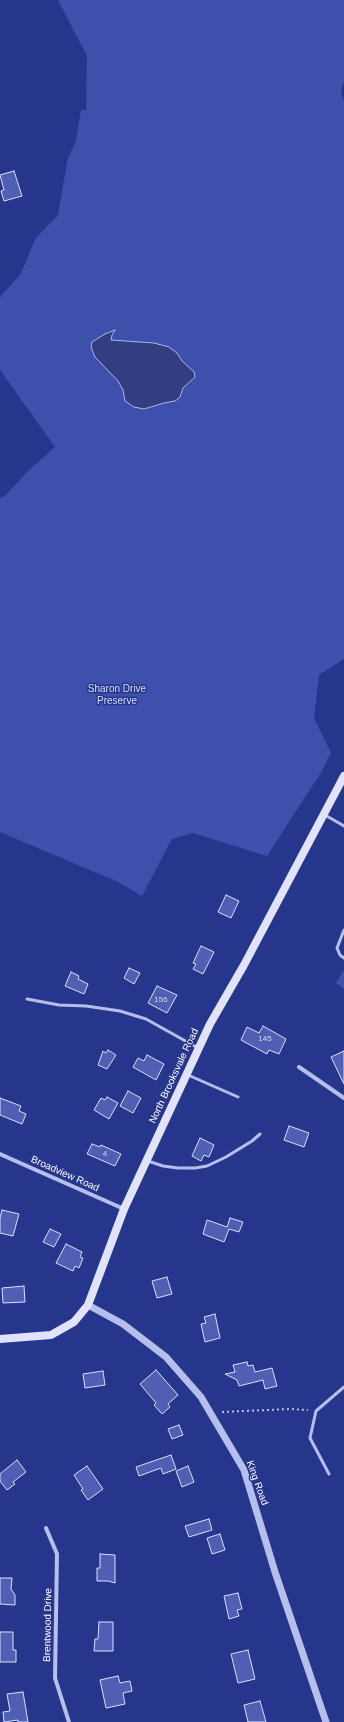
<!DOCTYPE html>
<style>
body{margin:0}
canvas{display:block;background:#26368d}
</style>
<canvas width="344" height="1722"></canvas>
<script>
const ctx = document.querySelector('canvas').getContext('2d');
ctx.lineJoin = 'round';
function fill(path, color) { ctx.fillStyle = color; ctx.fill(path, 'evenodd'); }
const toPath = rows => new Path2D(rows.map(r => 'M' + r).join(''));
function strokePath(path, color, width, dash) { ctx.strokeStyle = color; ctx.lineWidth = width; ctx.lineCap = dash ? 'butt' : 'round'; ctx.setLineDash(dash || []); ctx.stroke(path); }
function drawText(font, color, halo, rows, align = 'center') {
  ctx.font = font + ' Arial,sans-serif'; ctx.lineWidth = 3; ctx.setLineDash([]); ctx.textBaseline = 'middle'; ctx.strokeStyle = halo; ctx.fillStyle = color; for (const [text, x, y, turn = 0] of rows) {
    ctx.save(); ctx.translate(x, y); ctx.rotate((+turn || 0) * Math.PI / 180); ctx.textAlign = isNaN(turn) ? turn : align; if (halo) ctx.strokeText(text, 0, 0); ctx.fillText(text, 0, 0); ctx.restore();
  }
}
fill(toPath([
 [58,0,344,0,344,81,341,92,344,101,344,659,319,675,314,718,331,753,320,774,267,856,193,833,172,839,142,896,118,882,0,832,0,498,5,496,28,471,55,447,0,370,0,297,20,275,36,238,58,215,68,158,76,141,81,110,86,110,87,56],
 [184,363,195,377,183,388,179,398],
 [343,971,344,972,344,989,336,983]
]), '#3f50ac');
const water = toPath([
 [115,330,112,335,111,340,154,343,169,347,177,353,182,361,194,372,195,377,183,388,180,397,175,401,164,403,144,409,134,407,125,401,123,390,118,381,95,357,91,347,92,342,105,334,115,330]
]);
fill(water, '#323e80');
strokePath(water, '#aab6eb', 1);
const building = toPath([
 [14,171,22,196,4,201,1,191,4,190,0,175,14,171],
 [226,895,239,901,231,918,218,912,226,895],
 [201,946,214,952,203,974,193,969,196,964,193,963,201,946],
 [129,968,140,973,134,984,124,978,129,968],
 [71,972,79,976,78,979,88,984,84,994,65,986,71,972],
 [157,986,177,995,167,1013,148,1003,157,986],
 [263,1026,286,1039,279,1054,269,1050,267,1054,241,1040,247,1027,259,1033,263,1026],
 [108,1050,116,1055,107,1069,98,1065,103,1051,106,1053,108,1050],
 [344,1051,344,1084,331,1057,344,1051],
 [147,1055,164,1064,156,1080,133,1067,138,1058,144,1061,147,1055],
 [128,1091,141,1098,133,1113,120,1106,128,1091],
 [107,1097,118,1103,109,1119,94,1110,101,1098,105,1100,107,1097],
 [0,1098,21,1106,19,1111,26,1114,22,1124,0,1115,0,1098],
 [289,1126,309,1133,304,1147,284,1140,289,1126],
 [200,1138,214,1145,209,1157,204,1155,201,1161,192,1156,200,1138],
 [92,1144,100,1147,101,1145,121,1154,115,1166,87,1154,92,1144],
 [2,1210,19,1214,13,1236,0,1233,0,1218,2,1210],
 [230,1218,243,1222,239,1232,229,1229,224,1242,203,1234,207,1220,227,1227,230,1218],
 [50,1229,61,1234,54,1247,43,1242,50,1229],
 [66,1244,82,1252,80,1257,83,1258,79,1268,75,1266,73,1271,56,1263,66,1244],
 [167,1277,172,1294,157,1298,152,1281,167,1277],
 [24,1286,25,1302,3,1303,2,1288,24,1286],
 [215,1314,220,1338,205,1342,201,1324,206,1323,204,1317,215,1314],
 [247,1362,248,1366,253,1365,255,1372,272,1368,277,1386,265,1389,263,1380,239,1386,237,1380,225,1374,235,1372,233,1365,247,1362],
 [156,1370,178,1395,168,1404,170,1407,162,1414,154,1405,156,1403,140,1384,156,1370],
 [103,1371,105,1385,85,1388,83,1374,103,1371],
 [179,1425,183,1435,172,1439,168,1429,179,1425],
 [171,1455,176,1469,163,1474,161,1468,139,1476,136,1467,171,1455],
 [17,1460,26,1472,13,1482,15,1484,7,1490,0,1481,0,1474,17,1460],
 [87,1466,103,1489,88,1500,81,1490,83,1489,74,1475,87,1466],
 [188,1466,194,1482,182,1487,176,1471,188,1466],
 [209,1519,212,1530,189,1537,185,1526,209,1519],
 [220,1534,225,1550,212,1554,207,1538,220,1534],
 [100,1554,115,1555,115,1583,108,1581,97,1581,97,1568,100,1568,100,1554],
 [0,1578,12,1578,11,1589,15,1595,15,1605,0,1604,0,1578],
 [238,1593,242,1609,237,1610,239,1616,229,1619,224,1596,238,1593],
 [99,1622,113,1622,113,1651,94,1651,95,1639,98,1639,99,1622],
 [0,1632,13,1632,13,1650,16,1650,16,1662,0,1662,0,1632],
 [248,1650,255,1679,238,1683,231,1654,248,1650],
 [118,1676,120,1683,130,1681,132,1691,123,1693,125,1704,106,1708,100,1680,118,1676],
 [23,1692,28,1722,18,1722,18,1720,4,1722,3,1712,10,1711,7,1694,23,1692],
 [260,1701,266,1722,248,1722,244,1705,260,1701]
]);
fill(building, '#4f60b4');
strokePath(building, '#dadff8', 1);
strokePath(toPath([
 [222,1412,290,1409,308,1410]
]), '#b6bfeb', 2, [2, 3]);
strokePath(toPath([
 [325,815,344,826],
 [344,930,337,948,340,955,344,958],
 [27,999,59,1005,86,1006,120,1011,146,1019,198,1048],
 [188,1075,238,1097],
 [148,1161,163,1166,178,1168,195,1168,207,1166,226,1157,252,1141,260,1134],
 [329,1474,310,1438,316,1411,344,1387]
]), '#b6bfeb', 3);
strokePath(toPath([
 [299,1067,344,1098],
 [0,1154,124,1209],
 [46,1528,57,1554,55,1678,69,1722]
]), '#b6bfeb', 4);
strokePath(toPath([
 [88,1305,123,1324,166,1357,201,1397,244,1470,275,1572,326,1722]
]), '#b6bfeb', 7);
strokePath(toPath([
 [0,1339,51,1335,74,1322,88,1305,124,1209,210,1024,244,965,344,776]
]), '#e1e4f9', 8);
drawText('8px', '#d3d7ec', null, [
 ["156",161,1000],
 ["145",265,1039],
 ["4",105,1154]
]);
drawText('10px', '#dadff8', '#26368d', [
 ["Sharon Drive",117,689],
 ["Preserve",117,701]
]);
drawText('10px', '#fff', '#26368d', [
 ["North Brooksvale Road",174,1076,-65],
 ["Broadview Road",65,1174,24],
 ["King Road",257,1483,70],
 ["Brentwood Drive",48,1625,-89]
]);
</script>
